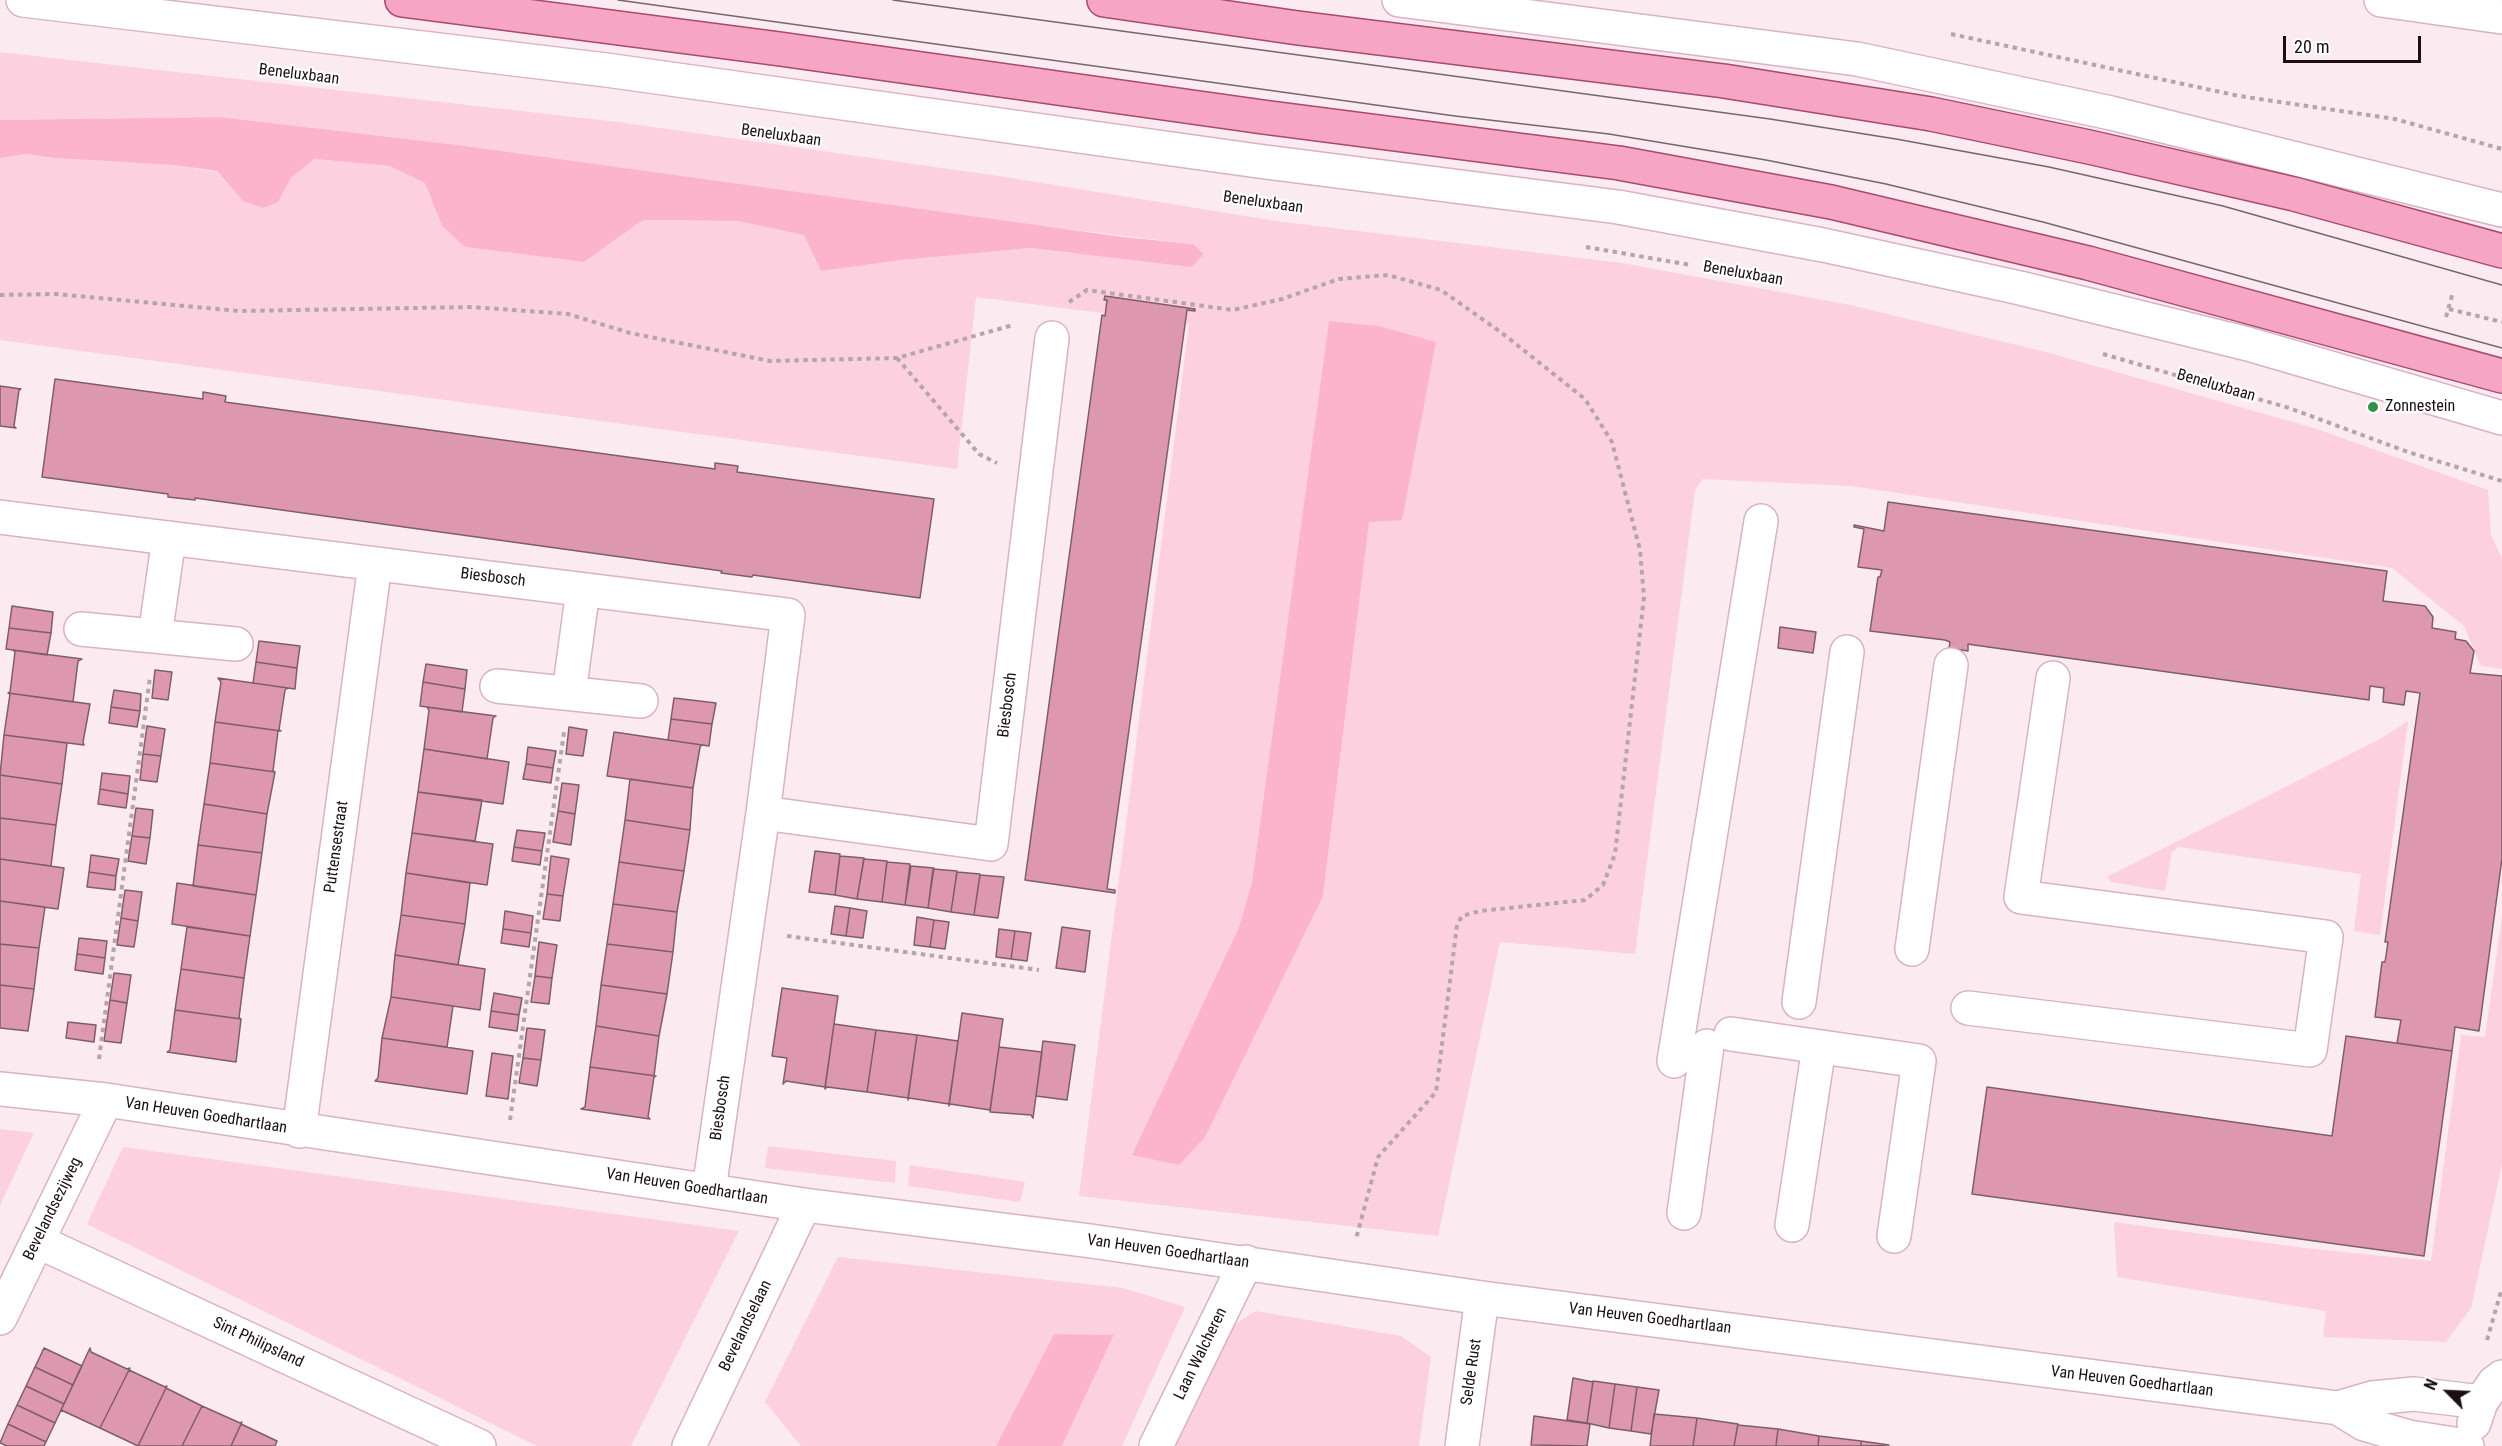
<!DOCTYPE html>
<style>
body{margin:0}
#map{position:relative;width:2502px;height:1446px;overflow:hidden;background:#fbebf0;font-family:"Roboto Condensed",sans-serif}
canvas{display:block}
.north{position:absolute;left:2418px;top:1362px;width:60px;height:60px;-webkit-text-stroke:4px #fff;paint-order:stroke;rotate:294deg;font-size:16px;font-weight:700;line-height:24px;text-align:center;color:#1b0f13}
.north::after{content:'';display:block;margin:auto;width:21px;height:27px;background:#1b0f13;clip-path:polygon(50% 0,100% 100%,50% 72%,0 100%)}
.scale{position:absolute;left:2283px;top:36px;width:138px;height:27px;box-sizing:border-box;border:3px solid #1b0f13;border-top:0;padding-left:8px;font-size:18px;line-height:21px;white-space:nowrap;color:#1b0f13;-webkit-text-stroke:4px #fff;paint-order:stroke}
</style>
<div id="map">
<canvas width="2502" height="1446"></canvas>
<div class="north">N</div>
<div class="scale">20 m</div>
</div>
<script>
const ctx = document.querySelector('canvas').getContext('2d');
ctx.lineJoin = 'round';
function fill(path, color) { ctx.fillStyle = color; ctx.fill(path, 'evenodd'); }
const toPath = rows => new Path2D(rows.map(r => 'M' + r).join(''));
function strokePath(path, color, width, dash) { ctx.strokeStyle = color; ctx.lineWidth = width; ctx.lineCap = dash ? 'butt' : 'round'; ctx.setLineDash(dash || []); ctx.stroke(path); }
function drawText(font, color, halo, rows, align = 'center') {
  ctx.font = font + ' "Roboto Condensed",sans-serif'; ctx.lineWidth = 4.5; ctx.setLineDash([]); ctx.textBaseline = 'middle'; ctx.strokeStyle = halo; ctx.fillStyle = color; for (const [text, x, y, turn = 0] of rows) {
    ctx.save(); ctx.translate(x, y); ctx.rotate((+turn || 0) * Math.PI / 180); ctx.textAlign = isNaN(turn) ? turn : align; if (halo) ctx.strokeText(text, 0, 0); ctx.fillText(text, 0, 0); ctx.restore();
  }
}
fill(toPath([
 [0,52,618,122,1005,177,1276,221,1622,263,1850,305,2046,352,2314,428,2488,490,2491,535,2502,558,2502,669,2481,666,2464,626,2392,568,1851,486,1703,479,1695,490,1635,954,1500,942,1438,1236,1079,1196,1189,324,976,297,957,469,0,340,0,158,26,154,55,158,174,165,217,172,243,201,278,202,291,178,314,159,390,166,425,183,442,226,465,247,584,262,643,220,738,221,805,235,821,271,902,260,1030,248,1069,253,1199,260,1204,254,1193,244,1017,223,458,145,220,117,0,120],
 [1328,330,1369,521,1323,896,1133,1155,1239,927,1252,882],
 [2408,721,2380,935,2354,931,2361,874,2179,847,2172,852,2165,891,2111,882,2107,877,2380,739],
 [2502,916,2502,1164,2471,1308,2446,1342,2323,1337,2326,1311,2117,1277,2114,1222,2305,1248,2431,1261,2461,1035,2485,1037],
 [0,1129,34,1133,0,1205],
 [768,1146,896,1161,895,1183,765,1168],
 [123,1147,739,1231,631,1446,537,1446,87,1224],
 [910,1165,1025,1182,1020,1202,908,1186],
 [838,1257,1123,1288,1185,1307,1122,1446,1062,1446,1114,1336,1054,1334,996,1446,801,1446,765,1402],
 [1256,1311,1401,1336,1431,1357,1419,1446,1167,1446,1229,1328]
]), '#fcd0de');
fill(toPath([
 [220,117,458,145,1123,237,1193,244,1204,254,1192,267,1030,248,902,260,821,271,804,235,738,221,643,220,584,262,465,247,442,226,425,183,390,166,314,159,291,178,278,202,263,208,243,201,217,171,174,165,55,158,26,154,0,158,0,120],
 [1329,321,1378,326,1436,342,1402,520,1369,522,1323,896,1205,1137,1179,1165,1132,1155,1239,927,1252,882],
 [1054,1334,1114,1335,1062,1446,996,1446]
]), '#fcb4cc');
const building = toPath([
 [1105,296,1195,309,1195,311,1187,310,1107,889,1115,890,1115,893,1025,880,1102,315,1105,316,1107,300,1104,300,1105,296],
 [55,379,203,399,203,392,226,396,225,402,715,469,715,463,738,466,737,472,934,499,920,598,753,575,752,577,721,573,722,571,195,498,195,500,168,497,168,494,42,477,55,379],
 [0,386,21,389,19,390,14,426,16,428,0,426,0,386],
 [1888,502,2387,571,2383,601,2425,606,2433,617,2432,628,2456,632,2455,639,2466,641,2474,651,2470,673,2502,676,2502,858,2479,1031,2455,1027,2452,1051,2397,1043,2401,1020,2375,1017,2382,962,2385,962,2388,942,2385,942,2420,693,2406,691,2404,705,2383,702,2384,688,2370,686,2369,700,1974,645,1968,644,1968,651,1949,648,1950,642,1945,640,1870,631,1878,577,1880,577,1882,570,1858,567,1864,529,1854,527,1854,525,1884,531,1888,502],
 [12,606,53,612,51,633,9,628,12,606],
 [1780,627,1816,632,1813,653,1778,648,1780,627],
 [9,628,51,633,47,655,6,649,9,628],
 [259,641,300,646,297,668,256,662,259,641],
 [13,650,82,659,78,661,73,702,8,693,10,692,15,652,13,650],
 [256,662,297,668,295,689,253,683,256,662],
 [426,664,467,670,465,689,423,682,426,664],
 [155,670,172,672,168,700,152,698,155,670],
 [218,678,288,688,285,690,279,730,281,731,215,722,221,682,218,678],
 [423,682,465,689,462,712,420,706,423,682],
 [114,690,141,694,140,711,111,707,114,690],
 [8,693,90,704,83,742,84,745,4,735,10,694,8,693],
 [674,698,716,703,712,724,671,719,674,698],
 [111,707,140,711,137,727,109,723,111,707],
 [427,707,496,716,493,718,487,759,424,749,429,710,427,707],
 [671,719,712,724,709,746,668,740,671,719],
 [215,722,281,731,278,731,273,771,275,772,210,763,215,722],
 [147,726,165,729,161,756,143,754,147,726],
 [569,727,587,730,583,756,566,754,569,727],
 [614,732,702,745,700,747,693,788,607,776,614,732],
 [4,735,67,743,62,784,0,775,4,735],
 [528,747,556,751,553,768,526,764,528,747],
 [424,749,509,762,503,804,418,792,424,749],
 [143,754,161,756,157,782,140,780,143,754],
 [210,763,275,772,267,814,204,804,210,763],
 [526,764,553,768,551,783,523,779,526,764],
 [102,773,130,776,128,794,100,789,102,773],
 [0,775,62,784,56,825,0,818,0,775],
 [630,779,693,788,690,830,625,820,630,779],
 [562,783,579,785,575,814,558,811,562,783],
 [100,789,128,794,126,808,98,804,100,789],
 [418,792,482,800,475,841,412,833,418,792],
 [204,804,267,814,262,853,198,845,204,804],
 [136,808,153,810,150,838,132,836,136,808],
 [558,811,575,814,571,845,553,842,558,811],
 [0,818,56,825,51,866,0,859,0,818],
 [625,820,690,830,684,871,619,862,625,820],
 [517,830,545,833,542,851,514,847,517,830],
 [412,833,493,844,487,885,406,873,412,833],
 [132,836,150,838,146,864,128,861,132,836],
 [198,845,262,853,256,895,193,886,198,845],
 [514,847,542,851,540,865,512,861,514,847],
 [815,851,840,854,835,895,809,892,815,851],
 [91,855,119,859,116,876,89,872,91,855],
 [551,856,569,859,563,896,547,894,551,856],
 [840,856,864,858,857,899,835,895,840,856],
 [0,859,64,868,58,909,0,901,0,859],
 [864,859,887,861,882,902,857,899,864,859],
 [619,862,684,871,677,912,613,904,619,862],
 [887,862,910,864,905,905,882,902,887,862],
 [911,866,934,868,928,908,905,905,911,866],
 [933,869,957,871,951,912,928,908,933,869],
 [89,872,116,876,115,890,87,887,89,872],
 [957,872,980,874,974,915,951,912,957,872],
 [406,873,470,883,465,924,401,915,406,873],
 [980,875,1004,877,998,918,974,915,980,875],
 [177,883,256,895,250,936,172,924,177,883],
 [125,890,142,892,138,921,121,918,125,890],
 [547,894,563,896,560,921,543,919,547,894],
 [0,901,45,907,39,948,0,944,0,901],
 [613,904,677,912,673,952,607,944,613,904],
 [835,906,850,908,846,936,831,934,835,906],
 [850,908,867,911,863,938,846,936,850,908],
 [505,911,533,916,531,933,503,929,505,911],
 [401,915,465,924,458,965,395,955,401,915],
 [917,917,934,920,930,947,914,945,917,917],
 [121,918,138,921,134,947,117,945,121,918],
 [934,920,949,922,945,949,930,947,934,920],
 [187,927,250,936,244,978,181,969,187,927],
 [1062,927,1090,931,1085,972,1056,968,1062,927],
 [503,929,531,933,529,947,501,943,503,929],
 [999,929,1015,931,1011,959,996,957,999,929],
 [1015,931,1031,933,1027,961,1011,959,1015,931],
 [79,938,107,941,105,958,77,954,79,938],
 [539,942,557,945,552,978,535,976,539,942],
 [0,944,39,948,34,989,0,985,0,944],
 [607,944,673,952,667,994,601,985,607,944],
 [77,954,105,958,103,974,75,970,77,954],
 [395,955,485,969,480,1010,391,997,395,955],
 [181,969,244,978,239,1018,241,1019,175,1010,181,969],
 [114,973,131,975,127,1003,110,1000,114,973],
 [535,976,552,978,549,1004,531,1002,535,976],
 [0,985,34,989,28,1031,0,1028,0,985],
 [601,985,667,994,659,1036,596,1026,601,985],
 [782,988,838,996,825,1087,786,1081,783,1084,787,1058,772,1056,782,988],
 [494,993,522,998,519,1015,491,1011,494,993],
 [391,997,453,1006,447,1047,382,1038,391,997],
 [110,1000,127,1003,121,1043,104,1041,110,1000],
 [175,1010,241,1019,236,1062,167,1052,170,1050,175,1010],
 [491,1011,519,1015,517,1031,489,1027,491,1011],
 [962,1013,1003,1019,990,1110,950,1104,949,1106,962,1013],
 [68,1022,96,1025,94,1042,66,1038,68,1022],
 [834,1024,876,1030,867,1092,827,1087,825,1089,834,1024],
 [596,1026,659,1036,654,1076,656,1076,590,1067,596,1026],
 [527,1028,545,1030,541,1060,523,1058,527,1028],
 [876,1030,917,1035,908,1098,867,1092,876,1030],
 [917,1035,958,1041,949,1104,909,1098,908,1100,917,1035],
 [2346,1036,2452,1051,2424,1256,1972,1194,1987,1087,2332,1136,2346,1036],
 [382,1038,473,1051,467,1094,375,1081,378,1078,382,1038],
 [1043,1041,1075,1045,1067,1100,1036,1096,1043,1041],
 [999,1047,1042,1052,1033,1118,1031,1115,990,1112,999,1047],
 [492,1053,513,1056,508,1099,486,1096,492,1053],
 [523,1058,541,1060,537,1086,519,1083,523,1058],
 [590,1067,656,1076,654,1077,648,1117,650,1119,581,1109,585,1107,590,1067],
 [44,1348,82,1366,73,1385,35,1367,44,1348],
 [90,1348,91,1352,127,1369,130,1368,100,1428,61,1410,90,1348],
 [35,1367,73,1385,64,1404,26,1386,35,1367],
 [129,1370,165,1387,167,1386,138,1446,100,1428,129,1370],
 [1573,1378,1593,1382,1587,1423,1567,1420,1573,1378],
 [1593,1381,1615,1384,1609,1428,1587,1423,1593,1381],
 [1615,1384,1637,1387,1631,1431,1609,1428,1615,1384],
 [26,1386,64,1404,55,1423,17,1405,26,1386],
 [1637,1387,1659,1390,1651,1434,1631,1431,1637,1387],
 [166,1388,202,1406,182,1446,138,1446,166,1388],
 [17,1405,55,1423,46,1442,8,1424,17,1405],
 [202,1406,240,1423,242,1422,231,1446,182,1446,202,1406],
 [1654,1414,1697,1418,1693,1446,1650,1446,1654,1414],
 [1534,1416,1590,1424,1587,1446,1531,1445,1534,1416],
 [1697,1418,1738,1424,1734,1446,1693,1446,1697,1418],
 [8,1424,46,1442,44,1446,7,1446,0,1443,8,1424],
 [241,1424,277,1441,275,1446,231,1446,241,1424],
 [1738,1424,1738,1425,1778,1429,1776,1446,1734,1446,1738,1424],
 [1778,1429,1819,1436,1818,1446,1776,1446,1778,1429],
 [1819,1436,1861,1441,1861,1446,1818,1446,1819,1436],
 [1861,1441,1889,1445,1861,1446,1861,1441]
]);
fill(building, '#dd98af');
strokePath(building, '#7f5d68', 1.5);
const minor = toPath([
 [23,0,606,70,1258,161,1618,207,1823,245,2020,288,2248,344,2502,418],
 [1399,0,1857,59,2111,113,2502,210],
 [2381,0,2502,17],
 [0,517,788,615,763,813,709,1190],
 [81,629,236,644],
 [155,636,169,538],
 [497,686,641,701],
 [569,693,583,590],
 [763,813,991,844,1052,338],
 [1912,949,1951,665],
 [1799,1002,1847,652],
 [1968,1008,2310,1050,2326,937,2021,897,2053,678],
 [1731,1034,1919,1061,1894,1236],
 [1674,1061,1761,521],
 [0,1089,106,1100,804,1205,1091,1241,1482,1298,2338,1408,2364,1424,2409,1437,2467,1446],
 [299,1131,375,564],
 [1684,1213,1707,1046],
 [1792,1225,1819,1047],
 [37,1241,479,1446],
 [0,1318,106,1100],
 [2338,1408,2372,1398,2414,1394,2481,1402],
 [2474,1423,2481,1402,2494,1383,2502,1377],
 [689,1446,804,1205],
 [1156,1446,1246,1262],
 [1462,1446,1482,1298]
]);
const major = toPath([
 [402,0,780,49,1263,117,1619,163,1831,202,2088,263,2502,376],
 [1104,0,1298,28,1724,81,1931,114,2089,147,2294,194,2502,251]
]);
strokePath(minor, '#d9b3bf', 36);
strokePath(major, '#a64a6e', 36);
strokePath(toPath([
 [1951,34,2239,96,2395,119,2502,149],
 [1586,247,1691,265],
 [0,295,56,294,239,311,472,307,568,314,630,333,770,361,897,358,1013,325],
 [1069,302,1087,290,1233,310,1282,299,1339,279,1388,275,1441,290,1502,333,1585,399,1612,442,1640,550,1644,597,1615,854,1603,885,1585,900,1480,911,1462,916,1457,925,1436,1092,1378,1157,1356,1239],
 [2449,309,2502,322],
 [2446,317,2453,292],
 [2103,354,2289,408,2408,452,2502,481],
 [897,358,979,454,997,463],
 [787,936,1039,970],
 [99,1059,150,677],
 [510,1120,564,732],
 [2487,1340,2502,1288]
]), '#b4a5aa', 4, [4.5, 4.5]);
strokePath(minor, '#fff', 33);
strokePath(major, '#f7a5c5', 33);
strokePath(toPath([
 [618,0,1455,116,1609,134,1766,160,1886,184,2043,222,2502,348],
 [893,0,1770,119,1896,139,2049,167,2223,206,2502,285]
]), '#74676b', 1.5);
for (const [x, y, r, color] of [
 [2373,407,6,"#309246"]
]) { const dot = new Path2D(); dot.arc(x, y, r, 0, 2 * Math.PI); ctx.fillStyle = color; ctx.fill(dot); strokePath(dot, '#fff', 2); }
drawText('16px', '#1b0f13', '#fff', [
 ["Beneluxbaan",299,75,7],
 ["Beneluxbaan",781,136,8],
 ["Beneluxbaan",1263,203,8],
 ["Beneluxbaan",1743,274,10],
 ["Beneluxbaan",2216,386,16],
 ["Biesbosch",493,578,7],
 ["Biesbosch",1008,705,-83],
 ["Puttensestraat",337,847,-82],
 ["Biesbosch",721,1108,-82],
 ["Van Heuven Goedhartlaan",206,1116,9],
 ["Van Heuven Goedhartlaan",687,1187,9],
 ["Bevelandsezijweg",53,1209,-64],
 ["Van Heuven Goedhartlaan",1168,1252,8],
 ["Van Heuven Goedhartlaan",1650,1319,7],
 ["Bevelandselaan",746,1326,-64],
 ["Sint Philipsland",258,1343,25],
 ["Laan Walcheren",1201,1354,-64],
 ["Selde Rust",1472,1372,-82],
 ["Van Heuven Goedhartlaan",2132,1382,7]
]);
drawText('16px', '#1b0f13', '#fff', [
 ["Zonnestein",2385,407]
], 'left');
</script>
